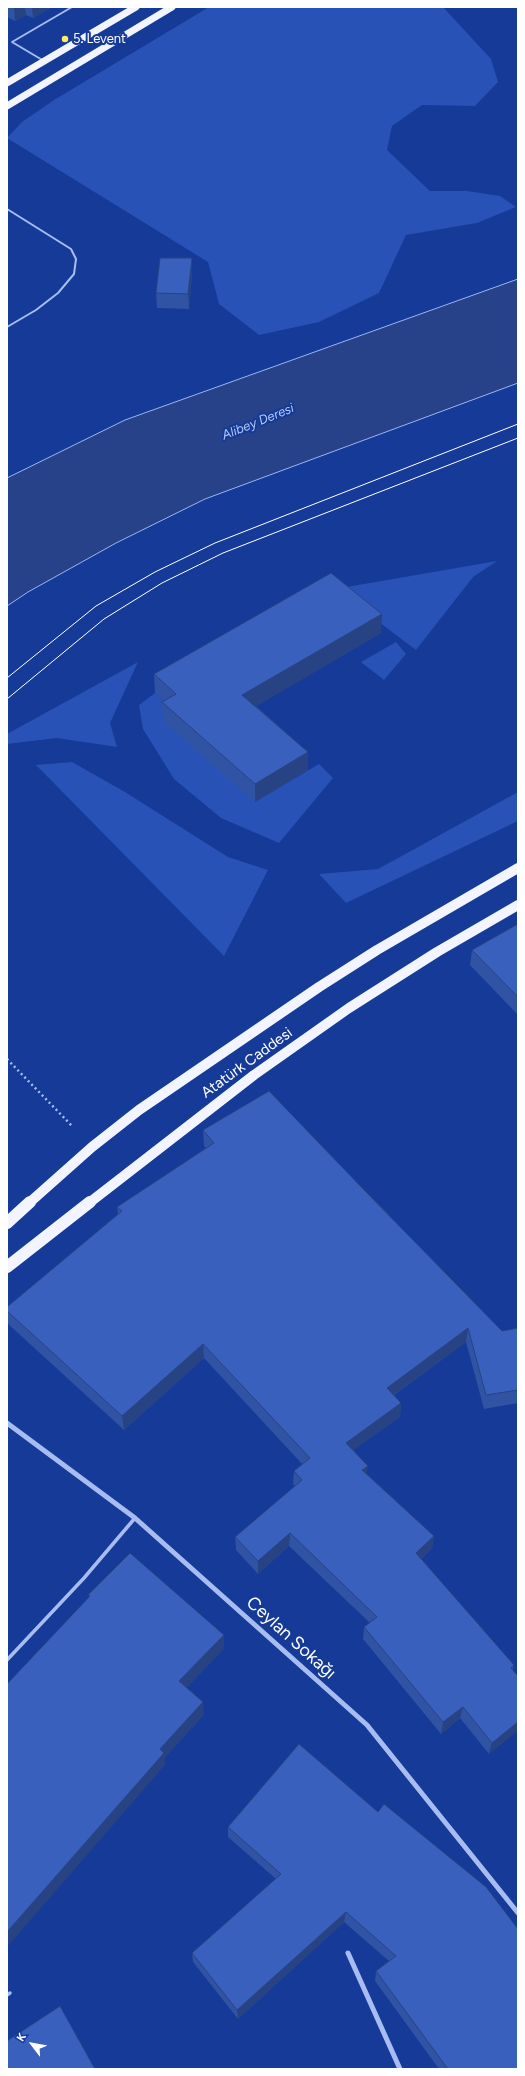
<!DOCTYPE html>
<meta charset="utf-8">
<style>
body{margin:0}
#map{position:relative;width:525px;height:2076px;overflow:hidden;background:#153a97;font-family:Figtree,sans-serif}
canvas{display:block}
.frame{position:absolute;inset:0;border:8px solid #fff;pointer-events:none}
.north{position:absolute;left:12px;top:2024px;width:40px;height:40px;-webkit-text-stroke:3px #153a97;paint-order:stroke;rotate:302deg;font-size:11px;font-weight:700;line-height:16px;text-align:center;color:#fff}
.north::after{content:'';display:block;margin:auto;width:14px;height:18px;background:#fff;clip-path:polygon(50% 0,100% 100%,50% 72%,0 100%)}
</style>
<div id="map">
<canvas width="525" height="2076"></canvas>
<div class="frame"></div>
<div class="north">K</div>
</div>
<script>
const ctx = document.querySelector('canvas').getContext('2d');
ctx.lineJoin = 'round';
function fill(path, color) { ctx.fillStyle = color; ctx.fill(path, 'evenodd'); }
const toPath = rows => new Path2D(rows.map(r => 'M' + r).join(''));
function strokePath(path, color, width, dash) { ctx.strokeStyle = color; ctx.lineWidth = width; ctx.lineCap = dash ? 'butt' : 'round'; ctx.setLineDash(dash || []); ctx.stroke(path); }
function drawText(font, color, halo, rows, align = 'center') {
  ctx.font = font + ' Figtree,sans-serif'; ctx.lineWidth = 4; ctx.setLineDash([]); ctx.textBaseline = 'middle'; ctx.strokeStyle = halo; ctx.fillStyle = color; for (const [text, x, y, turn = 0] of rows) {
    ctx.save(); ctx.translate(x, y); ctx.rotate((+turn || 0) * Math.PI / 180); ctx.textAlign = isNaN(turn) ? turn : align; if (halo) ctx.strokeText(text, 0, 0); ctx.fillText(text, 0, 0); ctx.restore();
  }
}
fill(toPath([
 [209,7,443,7,491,59,498,82,475,106,422,105,392,126,387,150,430,191,467,191,500,196,516,207,477,223,406,235,379,293,319,322,259,335,219,304,208,262,7,138,22,122,54,100],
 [497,561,473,577,416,650,335,589],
 [396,642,406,654,384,680,361,662],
 [138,662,110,723,117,747,57,738,7,744,7,734],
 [155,693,177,712,255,802,319,764,333,778,279,843,221,818,174,779,143,729,139,705],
 [72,762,125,792,228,857,268,870,224,956,36,765],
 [518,792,518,821,346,903,319,874,378,869]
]), '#2852b6');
const water = toPath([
 [518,279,518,383,205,499,116,543,28,592,7,606,7,478,125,420,518,279]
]);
fill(water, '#284289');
strokePath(water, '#99b6f5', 1);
strokePath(toPath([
 [7,1059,73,1127]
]), '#a7bdf2', 2.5, [2, 3]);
strokePath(toPath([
 [44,61,12,42,72,7],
 [7,209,71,249,76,259,74,274,58,293,36,310,7,327]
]), '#a7bdf2', 2);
strokePath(toPath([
 [7,1660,84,1578,135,1518],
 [7,1995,10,1993]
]), '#a7bdf2', 3.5);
strokePath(toPath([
 [7,1423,135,1518,367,1725,518,1913],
 [348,1953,400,2069]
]), '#a7bdf2', 5);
strokePath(toPath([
 [7,83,136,7],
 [7,106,172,7]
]), '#f2f5ff', 7);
strokePath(toPath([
 [29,1203,92,1147,139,1110,319,987,377,950,518,868],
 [89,1203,254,1075,349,1008,437,952,518,905]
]), '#f2f5ff', 10);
strokePath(toPath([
 [7,1223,30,1202],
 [7,1267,90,1202]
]), '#f2f5ff', 12);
strokePath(toPath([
 [7,678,96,606,155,572,215,543,518,424],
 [7,699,104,619,162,583,223,553,518,438]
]), '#fff', 1);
fill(toPath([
 [7,7,53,7,33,18,26,15,15,21,7,17],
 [192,258,192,273,189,309,157,308,156,293],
 [381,633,256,706,308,752,308,770,255,802,163,721,162,702,164,701,155,693,154,674],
 [518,924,518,1015,470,965,472,950],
 [203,1130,367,1193,502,1331,518,1328,518,1403,484,1409,466,1342,394,1395,401,1403,400,1417,353,1450,367,1474,434,1536,432,1548,421,1559,514,1665,489,1754,460,1718,441,1734,363,1639,364,1627,370,1623,289,1546,258,1574,236,1550,235,1537,295,1486,293,1484,294,1471,302,1464,204,1358,124,1430,7,1323,7,1307,118,1214,117,1207,206,1148,204,1146],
 [299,1744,518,2069,439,2069,375,1981,376,1971,389,1961,344,1922,238,2019,193,1962,192,1953,276,1879,228,1837,228,1827]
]), '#3153a3');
fill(toPath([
 [14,7,25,7,26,15,15,21],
 [32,7,53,7,33,18],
 [192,258,192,273,189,309,188,294],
 [382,614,381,633,243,714,242,695],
 [308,752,308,770,255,802,255,784],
 [468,1328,466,1342,385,1401,387,1388],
 [203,1344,204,1358,124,1430,122,1416],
 [401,1403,400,1417,345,1456,346,1443],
 [368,1466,366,1479,362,1470],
 [290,1533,289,1546,258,1574,258,1561],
 [434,1536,432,1548,414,1565,416,1553],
 [224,1635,224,1649,181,1694,179,1681],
 [203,1702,204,1715,165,1758,165,1765,8,1946,7,1944,7,1932,160,1749],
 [463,1707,460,1718,441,1734,443,1722],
 [518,1722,518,1731,489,1754,492,1743],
 [346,1912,344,1922,238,2019,237,2010]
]), '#284384');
const building = toPath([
 [160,258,192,258,188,294,156,293,160,258],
 [331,573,382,614,242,695,308,752,255,784,162,702,176,694,154,674,331,573],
 [518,924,518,997,472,950,518,924],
 [269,1091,367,1193,502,1331,518,1328,518,1390,486,1395,468,1328,387,1388,401,1403,346,1443,368,1466,362,1470,434,1536,416,1553,514,1665,511,1668,518,1676,518,1722,492,1743,463,1707,443,1722,364,1627,377,1617,290,1533,258,1561,235,1537,302,1480,294,1471,310,1458,203,1344,122,1416,7,1311,7,1307,122,1211,117,1207,214,1143,203,1130,269,1091],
 [130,1553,224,1635,179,1681,203,1702,160,1749,164,1753,7,1932,7,1684,90,1596,88,1595,130,1553],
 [299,1744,378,1812,384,1804,486,1887,518,1929,518,2069,448,2069,376,1971,396,1956,346,1912,237,2010,192,1953,281,1874,228,1827,299,1744],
 [60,2006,95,2069,7,2069,7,2041,60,2006]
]);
fill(building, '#3960bd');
strokePath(building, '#284384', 1);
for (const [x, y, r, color] of [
 [65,39,4,"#ffea68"]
]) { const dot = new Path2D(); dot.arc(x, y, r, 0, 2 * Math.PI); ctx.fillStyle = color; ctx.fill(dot); strokePath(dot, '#153a97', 1.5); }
drawText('13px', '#fff', '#153a97', [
 ["5. Levent",73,39]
], 'left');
drawText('italic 13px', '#b3c8f9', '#153a97', [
 ["Alibey Deresi",258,422,-22]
]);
drawText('15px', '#fff', '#153a97', [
 ["Atatürk Caddesi",247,1063,-36]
]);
drawText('18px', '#fff', '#153a97', [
 ["Ceylan Sokağı",291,1638,42]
]);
</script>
